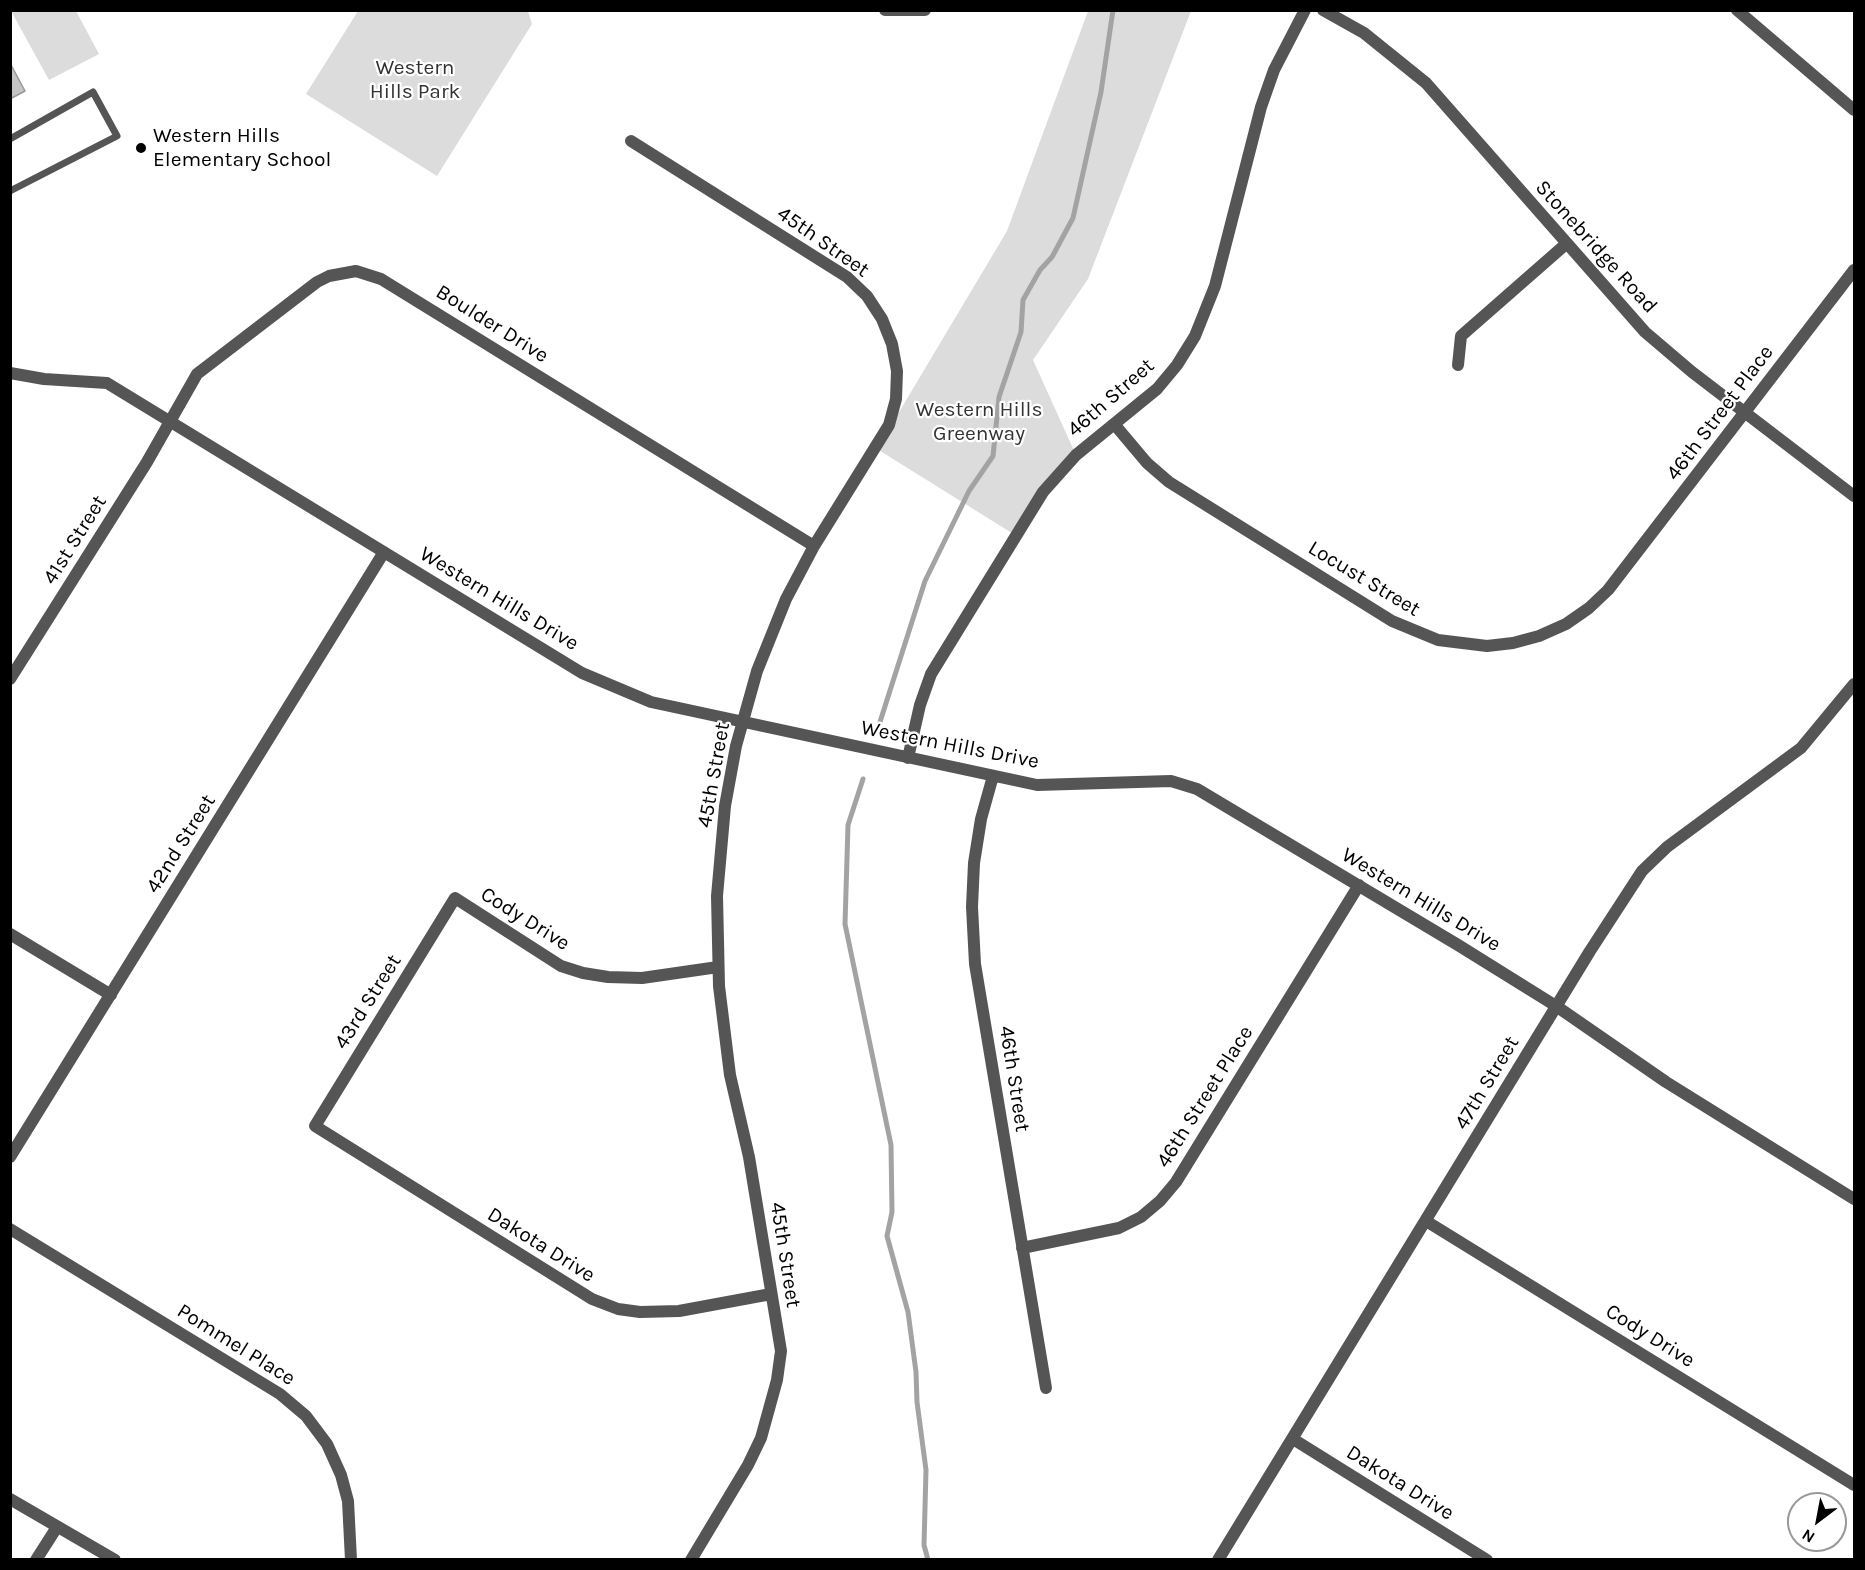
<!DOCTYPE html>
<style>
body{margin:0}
#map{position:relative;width:1865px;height:1570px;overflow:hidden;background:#fff;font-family:Karla,sans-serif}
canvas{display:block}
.frame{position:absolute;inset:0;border:12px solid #000;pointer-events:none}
.north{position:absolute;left:1787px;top:1492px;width:60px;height:60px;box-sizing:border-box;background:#fff;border:2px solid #999;border-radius:50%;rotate:212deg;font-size:16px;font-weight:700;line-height:24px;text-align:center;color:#000}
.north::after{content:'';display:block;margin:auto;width:21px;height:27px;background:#000;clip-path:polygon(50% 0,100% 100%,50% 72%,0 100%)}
</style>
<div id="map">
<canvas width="1865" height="1570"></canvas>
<div class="frame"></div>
<div class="north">N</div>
</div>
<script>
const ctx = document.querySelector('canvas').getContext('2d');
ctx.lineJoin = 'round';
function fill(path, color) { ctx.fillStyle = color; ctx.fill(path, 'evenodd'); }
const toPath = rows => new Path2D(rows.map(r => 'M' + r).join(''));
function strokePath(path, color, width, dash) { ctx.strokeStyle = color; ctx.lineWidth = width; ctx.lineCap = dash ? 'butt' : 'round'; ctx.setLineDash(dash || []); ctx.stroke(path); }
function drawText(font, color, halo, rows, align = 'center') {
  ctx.font = font + ' Karla,sans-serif'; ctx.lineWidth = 4.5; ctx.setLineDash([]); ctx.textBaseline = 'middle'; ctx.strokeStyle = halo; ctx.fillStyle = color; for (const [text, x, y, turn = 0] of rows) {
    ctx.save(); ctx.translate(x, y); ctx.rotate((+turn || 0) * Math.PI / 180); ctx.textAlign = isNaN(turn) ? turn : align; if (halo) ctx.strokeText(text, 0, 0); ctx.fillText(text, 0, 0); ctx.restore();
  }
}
fill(toPath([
 [11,11,76,11,99,54,49,80],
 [358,11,528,11,532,24,437,176,306,94],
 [1088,11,1191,11,1088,279,1033,360,1076,455,1015,535,877,449,1007,231]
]), '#dcdcdc');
strokePath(toPath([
 [879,725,925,581,969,491,993,456,999,397,1021,332,1023,300,1040,270,1052,257,1073,218,1101,92,1113,10],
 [863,779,848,825,845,924,891,1145,892,1212,887,1236,908,1312,916,1372,917,1402,926,1470,924,1545,928,1560]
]), '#a3a3a3', 5);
const building = toPath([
 [10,63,25,91,10,99,10,63]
]);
fill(building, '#c4c4c4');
strokePath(building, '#999', 1.5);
strokePath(toPath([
 [10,139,93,92,117,136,10,191]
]), '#555', 7);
strokePath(toPath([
 [885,10,925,10],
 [1323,10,1364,33,1426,83,1645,332,1692,372,1854,496],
 [1737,10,1854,110],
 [631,141,847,277,867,296,882,319,892,344,897,371,896,399,889,425,814,546,786,599,757,671,736,746,725,806,717,896,719,986,730,1075,749,1157,781,1351,777,1380,761,1438,748,1465,691,1560],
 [1458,365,1461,336,1566,244],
 [10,373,44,379,107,383,582,673,651,702,1037,785,1171,781,1197,789,1458,945,1556,1006,1666,1082,1854,1199],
 [1115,425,1147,463,1169,482,1392,621,1438,640,1487,646,1513,643,1539,636,1566,624,1589,608,1608,590,1854,270],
 [10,679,147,462,197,374,317,282,329,276,356,271,381,279,814,546],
 [908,758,920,705,931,674,1043,492,1076,455,1157,389,1177,365,1195,336,1215,286,1261,107,1274,70,1305,10],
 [993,776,981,819,974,863,972,907,975,964,1046,1388],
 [10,934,111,995],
 [718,967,642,978,608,977,583,973,561,966,455,898,315,1126,592,1299,618,1309,640,1312,679,1311,771,1294],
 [10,1157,384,552],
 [1426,1221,1854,1485],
 [10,1229,280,1394,306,1416,327,1444,341,1475,348,1501,351,1560],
 [1022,1248,1119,1228,1141,1217,1160,1201,1176,1182,1359,885],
 [1293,1439,1487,1560],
 [10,1499,115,1560],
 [36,1560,57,1527],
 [1218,1560,1590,951,1642,871,1667,847,1801,748,1854,684]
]), '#555', 12);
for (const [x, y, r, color] of [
 [141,148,6,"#000"]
]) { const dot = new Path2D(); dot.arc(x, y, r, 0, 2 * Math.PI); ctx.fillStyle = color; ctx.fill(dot); strokePath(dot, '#fff', 2); }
drawText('21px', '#333', '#fff', [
 ["Western",415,68],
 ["Hills Park",415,92],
 ["Western Hills",979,410],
 ["Greenway",979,434]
]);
drawText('21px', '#000', '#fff', [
 ["Western Hills",153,136],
 ["Elementary School",153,160]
], 'left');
drawText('21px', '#000', '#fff', [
 ["45th Street",823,242,35],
 ["Stonebridge Road",1596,247,48],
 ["Boulder Drive",492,324,32],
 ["46th Street",1111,398,-41],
 ["46th Street Place",1720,413,-53],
 ["41st Street",75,540,-58],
 ["Locust Street",1364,579,31],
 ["Western Hills Drive",499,599,31],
 ["Western Hills Drive",950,745,11],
 ["45th Street",714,775,-80],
 ["42nd Street",181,844,-58],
 ["Western Hills Drive",1421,900,31],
 ["Cody Drive",525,919,32],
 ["43rd Street",368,1002,-58],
 ["46th Street",1014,1079,81],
 ["47th Street",1487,1083,-59],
 ["46th Street Place",1205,1097,-58],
 ["Dakota Drive",541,1245,32],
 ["45th Street",785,1255,81],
 ["Cody Drive",1650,1336,32],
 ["Pommel Place",236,1345,32],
 ["Dakota Drive",1400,1483,32]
]);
</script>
